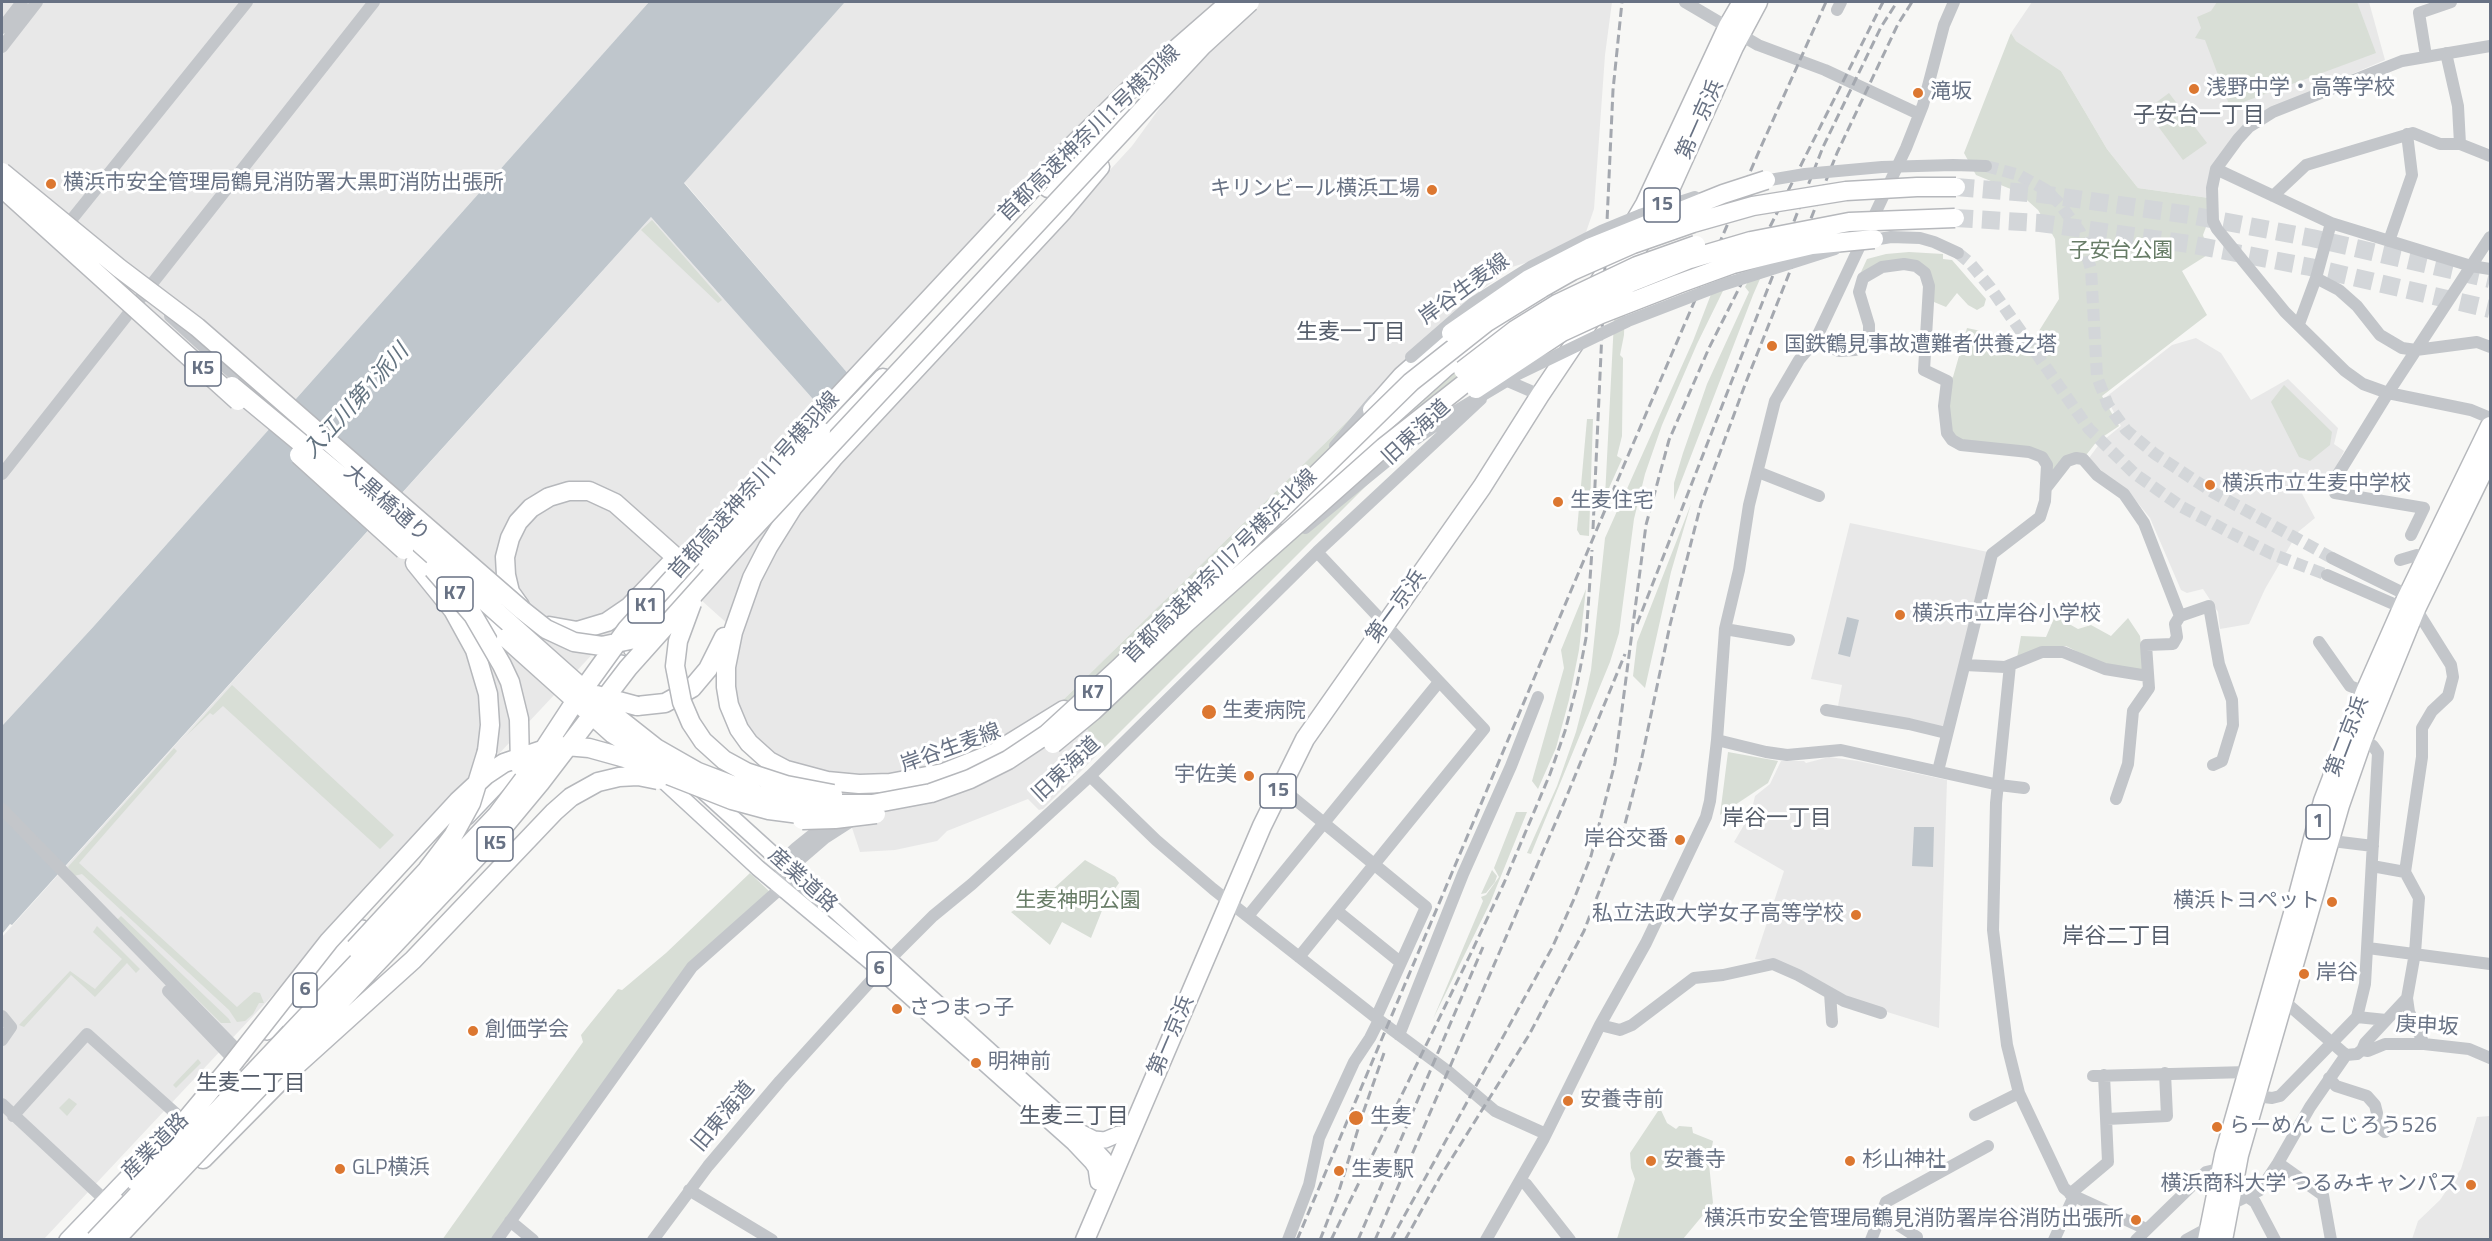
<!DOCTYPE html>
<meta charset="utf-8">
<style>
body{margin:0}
#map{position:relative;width:2492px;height:1241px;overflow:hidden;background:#f7f7f5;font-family:"Titillium Web",sans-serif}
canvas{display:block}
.frame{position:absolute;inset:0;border:3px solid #687284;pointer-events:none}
</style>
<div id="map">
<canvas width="2492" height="1241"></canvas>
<div class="frame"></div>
</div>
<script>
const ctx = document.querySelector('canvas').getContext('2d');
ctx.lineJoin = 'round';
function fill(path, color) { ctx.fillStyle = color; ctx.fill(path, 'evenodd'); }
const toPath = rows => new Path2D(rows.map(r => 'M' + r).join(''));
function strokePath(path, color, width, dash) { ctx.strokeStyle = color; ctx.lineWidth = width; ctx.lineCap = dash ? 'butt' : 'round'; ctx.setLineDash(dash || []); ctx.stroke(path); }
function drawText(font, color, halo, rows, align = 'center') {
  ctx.font = font + ' "Titillium Web","Noto Sans JP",sans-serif'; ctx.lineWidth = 6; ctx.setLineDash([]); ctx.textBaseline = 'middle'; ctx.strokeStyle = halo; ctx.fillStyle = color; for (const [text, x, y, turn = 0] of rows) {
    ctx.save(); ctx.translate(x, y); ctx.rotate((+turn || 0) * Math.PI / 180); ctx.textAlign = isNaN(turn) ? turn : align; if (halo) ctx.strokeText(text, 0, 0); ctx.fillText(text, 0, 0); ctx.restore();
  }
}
fill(toPath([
 [2,2,649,2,94,626,2,726],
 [845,2,1612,2,1605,55,1594,209,1585,235,1532,261,1512,267,1479,292,1060,703,1105,747,1043,809,1039,810,1028,799,947,831,937,841,895,850,860,852,835,776,811,771,774,756,744,726,733,689,739,634,701,600,797,492,993,297,1132,146,1172,91,1141,64,879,339,850,376,684,182],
 [2032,2,2369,2,2385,60,2272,108,2234,138,2209,198,2138,188,2107,149,2061,71,2016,41,2011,33],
 [651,217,820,407,781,444,640,596,601,645,44,1239,2,1240,2,937],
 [2196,338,2221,353,2251,400,2288,379,2338,428,2334,444,2344,451,2334,471,2298,486,2315,518,2298,532,2265,589,2249,624,2220,629,2218,612,2203,589,2187,593,2181,590,2150,518,2128,491,2114,483,2089,458,2100,443,2121,426,2106,397,2172,345],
 [1850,523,1988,552,1944,727,1838,706,1842,685,1811,679],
 [1829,757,1858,761,1947,780,1939,1028,1845,999,1775,962,1755,959,1784,871,1734,842,1751,813,1755,796,1770,784,1781,761,1804,761,1806,763],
 [2490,1116,2490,1239,2412,1239,2418,1221,2440,1200,2461,1169,2477,1117]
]), '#e8e8e8');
fill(toPath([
 [2217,2,2357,2,2376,53,2230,107,2205,40,2195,38,2201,28,2197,17,2211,11],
 [2011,33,2016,41,2061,71,2107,149,2138,188,2209,198,2209,219,2203,235,2209,254,2182,271,2207,315,2102,396,2119,426,2098,440,2083,459,2076,458,2046,488,2042,457,1952,440,1947,381,1953,377,1967,328,2032,342,2059,299,2055,239,2038,210,2018,192,1976,175,1964,153],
 [2169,93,2207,143,2183,160,2146,110],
 [652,220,722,300,718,303,641,230],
 [1774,247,1753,295,1674,500,1674,483,1683,453,1707,384,1749,292,1745,287,1765,249],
 [1909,252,1943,254,1943,259,1952,260,1986,299,1984,306,1977,310,1968,305,1957,293,1946,307,1934,302,1920,262,1861,272,1867,259,1886,254],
 [1741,254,1697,344,1662,425,1645,474,1634,519,1619,633,1610,662,1531,854,1527,853,1557,786,1576,732,1586,693,1591,670,1605,538,1693,341,1725,258],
 [1479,292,1523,329,1105,747,1060,703],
 [1625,297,1624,335,1620,355,1623,358,1622,436,1617,456,1622,459,1605,497,1615,301],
 [2284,385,2332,432,2330,445,2310,461,2299,457,2271,402],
 [1587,419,1593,419,1589,536,1580,535,1577,530],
 [1691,504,1671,572,1645,688,1633,676,1637,642],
 [1586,589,1579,650,1569,700,1556,748,1538,789,1532,781,1564,668,1561,650],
 [2055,616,2078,629,2091,625,2111,636,2128,618,2140,636,2144,671,2106,666,2066,646,2041,648,2017,658,2021,636,2046,637],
 [232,685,394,835,380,849,223,706,213,715,210,713,186,736],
 [174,748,177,751,79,863,237,1007,254,992,260,993,264,1003,259,1003,253,1014,245,1021,237,1022,229,1010,82,874,74,876,68,867],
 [1728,752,1778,761,1768,783,1720,815],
 [1516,812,1527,812,1490,903,1433,1019,1483,901,1481,897,1486,895,1499,877,1494,868],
 [1085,860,1115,877,1119,883,1105,903,1091,938,1062,922,1050,945,1011,912,1052,890],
 [1492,870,1497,876,1495,882,1486,893,1481,894],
 [750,873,770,892,688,964,492,1239,442,1240,583,1042,581,1035,618,989,622,990,666,953],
 [121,916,229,1019,231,1023,221,1023,117,920],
 [97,926,140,969,136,973,127,963,95,997,71,975,24,1027,19,1025,70,971,95,989,122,959,93,932],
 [198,1059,201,1063,176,1088,173,1085],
 [69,1098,77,1104,67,1116,59,1108],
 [1660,1108,1667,1123,1676,1129,1679,1126,1692,1127,1693,1133,1713,1141,1709,1164,1713,1203,1683,1239,1617,1239,1635,1179,1631,1168,1630,1153]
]), '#d8ded6');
fill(toPath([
 [649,2,845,2,684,183,850,376,820,407,651,217,12,925,10,924,2,934,2,726,94,626],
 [1847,617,1859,620,1850,657,1838,654],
 [1914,827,1934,827,1933,867,1912,866]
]), '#bfc6cc');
strokePath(toPath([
 [1986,166,2019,175,2046,190,2060,204,2080,232,2091,269,2097,377,2108,405,2126,430,2155,454,2214,493,2332,558],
 [1958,253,1970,263,1990,287,2089,429,2135,474,2182,507,2227,531,2272,554,2327,575]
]), '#d3d6d9', 12, [12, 6]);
strokePath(toPath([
 [1956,187,2041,194,2190,215,2312,238,2490,279],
 [1955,218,2040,223,2189,244,2310,267,2490,309]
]), '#d3d6d9', 18, [18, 9]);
const major = toPath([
 [589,703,621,663],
 [653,771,758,868,872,963,1074,1143,1092,1162,1096,1168,1098,1182],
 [702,790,1078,1131,1104,1159,1111,1179],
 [467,817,525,756],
 [267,1032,362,928],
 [1080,1132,1094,1139,1105,1140,1119,1134],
 [67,1240,142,1162]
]);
const highway = toPath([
 [1048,188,1120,110],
 [1620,279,1667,196,1734,47,1758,2],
 [1594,291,1645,204,1728,26,1742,2],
 [1372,410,1402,376,1451,333],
 [815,449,883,378],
 [1286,516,1388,419,1446,367,1485,337,1543,299],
 [396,536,433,569],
 [415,563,453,610,475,650,488,694,490,725,487,751],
 [520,606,510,592,506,575,505,557,510,538,518,522,531,508,549,497,569,491,589,491,615,503,688,568],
 [471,608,506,638],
 [549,626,577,631,607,622,629,607,672,562],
 [633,649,719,553],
 [637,706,665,703,692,688,708,669,724,637],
 [1064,710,996,752,943,773,890,783,859,784,827,781,786,770,769,761,749,743,739,729,729,705,726,687,726,667,733,632,752,578,768,547,793,507,834,457,1063,211,1100,167],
 [291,1022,355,948],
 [203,1159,290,1071],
 [86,1240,117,1203],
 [1085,1240,1262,826,1305,739,1482,487,1540,395,1595,313],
 [2207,1240,2224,1155,2296,903,2323,801,2365,692,2406,599,2490,426],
 [2223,1240,2239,1155,2340,805,2363,739,2416,609,2490,457]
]);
strokePath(major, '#b6b9be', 18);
strokePath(highway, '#b6b8bc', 21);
strokePath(toPath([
 [1685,2,1758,45,1825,70,1919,114],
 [1837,10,1841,2],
 [2,28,22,2],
 [2490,46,2402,61,2273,112,2249,127,2238,139,2216,169,2212,188,2213,221,2217,229,2285,312,2345,371,2363,384,2388,393,2471,410,2490,418],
 [2,47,37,2],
 [2446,53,2458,106,2460,144],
 [2426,56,2419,13,2451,2],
 [2216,169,2331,223,2471,266,2490,269],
 [2273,196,2306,165,2413,133,2440,144,2460,144,2490,156],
 [68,224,247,2],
 [2389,241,2412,175,2407,134],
 [2316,278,2339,290,2357,306,2380,335,2402,348,2416,350,2477,342,2490,347],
 [170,316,263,401],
 [2299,324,2316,278,2331,223],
 [1815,341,1839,351,1855,350,1861,346,1869,334,1869,325,1859,292,1863,278,1882,267,1904,264,1916,266,1925,273,1929,286,1924,370,1947,381,1944,406,1947,433,1952,440,1961,445,2029,452,2042,457,2047,465,2045,501,2040,517,1992,554,1938,771],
 [1500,381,1503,379,1540,395],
 [1335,446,1374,400],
 [1758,472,1819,496],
 [2,474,374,2],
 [2046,488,2067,461,2076,458,2083,459,2097,475,2124,494,2144,523,2180,616],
 [1305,528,1403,448,1456,411],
 [2411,535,2424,508,2335,493,2332,484,2388,393,2490,237],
 [2332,558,2401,592,2416,609,2451,665,2453,677,2448,696,2432,711,2422,728,2422,757,2405,872],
 [2400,560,2417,555,2426,557],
 [2327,575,2396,605,2406,599],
 [1725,629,1789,640],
 [2319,642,2350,686,2365,692],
 [1965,665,2005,667,2042,652,2063,652,2105,669,2148,676],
 [2010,665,1996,803,1993,930,2007,1045,2019,1093,2064,1188,2074,1196,2146,1229],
 [1826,710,1909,724,1946,733],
 [1717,740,1766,752,1787,755,1841,750,1999,785,2024,788],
 [1090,776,1156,840,1213,889,1379,1020,1449,1072,1495,1111,1546,1134],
 [1280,787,1426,907,1376,1018],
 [2116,799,2128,764,2133,711,2149,688,2146,645,2173,644,2177,637,2175,624,2180,616,2209,606,2219,664,2232,700,2233,725,2222,761,2213,765],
 [2,809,244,1057],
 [2324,840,2373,846],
 [783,872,789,869,825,838,853,820],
 [820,911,783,878,780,867,781,862,796,848,832,819],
 [1337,911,1400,962],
 [1248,916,1439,682],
 [2368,948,2490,964],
 [1299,957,1484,729,1317,552],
 [168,991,238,1064],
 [1830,993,1832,1022],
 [2407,998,2409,1012,2424,1044],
 [2284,1001,2346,1055,2357,1054,2362,1050,2365,1043,2407,998,2415,953,2419,898,2405,872,2372,866],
 [2,1016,11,1027,2,1040],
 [2357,1017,2386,1020],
 [1600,1025,1620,1030,1632,1025,1694,978,1723,975,1773,964,1798,975,1844,1001,1881,1013],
 [1399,1035,1463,874,1511,766,1538,697],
 [2362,1050,2368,1051,2385,1044,2424,1044,2469,1049,2490,1058],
 [2093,1076,2248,1072],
 [2329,1078,2336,1086,2367,1096,2375,1105,2377,1113,2375,1123,2385,1132],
 [2256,1096,2272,1098,2280,1096,2357,1017,2365,984,2378,753,2373,746,2363,739],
 [2,1104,105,1200],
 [1975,1115,2019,1093],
 [13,1116,87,1034,183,1120],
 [2107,1119,2167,1116,2165,1073],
 [2278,1163,2323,1195,2331,1240],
 [1520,1181,1526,1184,1570,1240],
 [689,1190,772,1240],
 [2070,1194,2108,1162,2104,1075],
 [2248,1197,2255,1202,2275,1240],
 [2229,1205,2260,1190,2278,1163,2310,1107,2346,1055],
 [1881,1214,1917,1237,1915,1240],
 [510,1221,533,1240],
 [497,1240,692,967,781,888],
 [653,1240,708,1166,780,1081,897,952,933,916,972,884,1090,776,1317,552,1481,399],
 [1288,1240,1309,1185,1319,1138,1354,1062,1370,1038,1379,1020],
 [1486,1240,1543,1140,1600,1025,1646,943,1706,817,1710,801,1717,740,1725,629,1739,570,1749,505,1775,401,1799,360,1815,341,1906,148,1923,105,1944,25,1954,2],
 [1871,1240,1886,1202,1988,1146],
 [2054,1240,2074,1196],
 [2136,1240,2206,1172,2227,1167],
 [2186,1240,2208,1228]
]), '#c3c6ca', 12);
strokePath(major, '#fff', 15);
strokePath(highway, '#fff', 18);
strokePath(toPath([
 [1593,529,1613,90,1622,2],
 [1637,624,1823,147,1881,27,1897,2],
 [1297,1240,1624,465,1760,149,1826,2],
 [1320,1240,1338,1194,1363,1113,1384,1053],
 [1331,1240,1472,951,1504,883,1550,774,1565,731,1577,685,1586,638,1592,550],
 [1358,1240,1483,947],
 [1375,1240,1561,810,1625,654],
 [1391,1240,1552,948,1574,899,1591,856,1615,763,1646,525,1669,440,1709,348,1883,2],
 [1405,1240,1440,1177,1529,1035,1584,931,1625,824,1641,762,1670,625,1701,504,1746,382,1837,153,1898,24,1912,2]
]), '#a4a8af', 3, [9, 4.5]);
const highwayBridge = toPath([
 [2,172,119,268,197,327,522,610,546,629,574,642,602,646,630,640,658,623],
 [2,188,238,401],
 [1451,333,1529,279,1591,247,1723,194,1766,180],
 [1463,370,1515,330,1557,304,1637,266,1696,245],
 [232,386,389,516,599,703,656,748,698,772,758,795,815,804,872,804,931,793,970,779,1008,760,1047,734,1119,668,1411,382,1487,322,1542,288,1572,271,1633,244,1693,223,1753,206,1846,191,1917,187,1956,187],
 [1476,389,1562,332,1601,314,1678,284,1733,264,1769,255,1812,245,1874,239],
 [299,455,404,550],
 [708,562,821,431],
 [433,569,473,615,502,665,510,682,519,719,520,766],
 [692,603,678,641,675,666,682,702,691,723,703,741,724,760,746,772,786,785,833,794],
 [506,638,613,734,668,769],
 [596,695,637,706],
 [1053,744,1093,711,1186,623,1384,447,1474,376,1549,325,1630,283,1690,259,1751,241,1849,222,1955,218],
 [802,820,835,819,876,814],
 [355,948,427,870,453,836,471,803,487,751],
 [290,1071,413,960,554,812,571,797,598,782,619,777,638,776,658,780],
 [135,1181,230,1067,329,941,458,801,486,775,504,763,545,749,566,746,589,748,625,758,732,800,769,810,815,816],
 [95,1240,497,815,527,775,580,694,627,629,791,447,1071,147,1128,91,1230,2],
 [115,1240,491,842,540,783,628,668,747,535,1202,46,1250,2]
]);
strokePath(highwayBridge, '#b6b8bc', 21, []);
strokePath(toPath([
 [1758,182,1805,174,1882,167,1953,165,1986,166],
 [1867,241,1891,237,1920,238,1934,242,1958,253],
 [1411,357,1473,303,1532,266,1601,231,1640,215,1695,197],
 [1456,411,1518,374,1628,321,1719,286,1835,249]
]), '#c3c6ca', 12);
strokePath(highwayBridge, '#fff', 18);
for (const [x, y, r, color] of [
 [2194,89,6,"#dc7730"],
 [1918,93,6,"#dc7730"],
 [51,184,6,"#dc7730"],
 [1432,190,6,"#dc7730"],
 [1772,346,6,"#dc7730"],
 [2210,485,6,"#dc7730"],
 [1558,502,6,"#dc7730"],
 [1900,615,6,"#dc7730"],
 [1209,712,8,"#dc7730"],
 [1249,776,6,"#dc7730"],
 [1680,840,6,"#dc7730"],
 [2332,902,6,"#dc7730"],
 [1856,915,6,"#dc7730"],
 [2304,974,6,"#dc7730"],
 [897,1009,6,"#dc7730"],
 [473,1031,6,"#dc7730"],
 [976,1063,6,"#dc7730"],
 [1568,1101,6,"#dc7730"],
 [1356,1118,8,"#dc7730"],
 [2217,1127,6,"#dc7730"],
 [1651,1161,6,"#dc7730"],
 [1850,1161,6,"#dc7730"],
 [340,1169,6,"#dc7730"],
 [1339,1171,6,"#dc7730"],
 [2471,1185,6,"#dc7730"],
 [2136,1220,6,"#dc7730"]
]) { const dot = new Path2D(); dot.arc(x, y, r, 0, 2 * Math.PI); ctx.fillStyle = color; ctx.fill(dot); strokePath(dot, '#fff', 2); }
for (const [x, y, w] of [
 [1662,205,36],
 [203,369,36],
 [455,594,36],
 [646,606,36],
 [1093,693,36],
 [1278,791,36],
 [2318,822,24],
 [495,844,36],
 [879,969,24],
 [305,990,24]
]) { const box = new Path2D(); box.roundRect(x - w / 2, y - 17, w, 34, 4.5); ctx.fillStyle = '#fff'; ctx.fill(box); strokePath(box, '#687284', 1.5); }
drawText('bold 20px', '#687284', null, [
 ["15",1662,205],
 ["K5",203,369],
 ["K7",455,594],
 ["K1",646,606],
 ["K7",1093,693],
 ["15",1278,791],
 ["1",2318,822],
 ["K5",495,844],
 ["6",879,969],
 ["6",305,990]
]);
drawText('21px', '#687284', '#fff', [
 ["浅野中学・高等学校",2206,89],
 ["滝坂",1930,93],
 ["横浜市安全管理局鶴見消防署大黒町消防出張所",63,184],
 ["キリンビール横浜工場",1420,190,"right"],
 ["国鉄鶴見事故遭難者供養之塔",1784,346],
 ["横浜市立生麦中学校",2222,485],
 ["生麦住宅",1570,502],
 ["横浜市立岸谷小学校",1912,615],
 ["生麦病院",1222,712],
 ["宇佐美",1237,776,"right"],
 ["岸谷交番",1668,840,"right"],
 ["横浜トヨペット",2320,902,"right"],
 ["私立法政大学女子高等学校",1844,915,"right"],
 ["岸谷",2316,974],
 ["さつまっ子",909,1009],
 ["創価学会",485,1031],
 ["明神前",988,1063],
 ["安養寺前",1580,1101],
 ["生麦",1370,1118],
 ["らーめん こじろう526",2229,1127],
 ["安養寺",1663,1161],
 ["杉山神社",1862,1161],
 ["GLP横浜",352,1169],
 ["生麦駅",1351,1171],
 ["横浜商科大学 つるみキャンパス",2459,1185,"right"],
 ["横浜市安全管理局鶴見消防署岸谷消防出張所",2124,1220,"right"]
], 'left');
drawText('21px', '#687284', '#fff', [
 ["第一京浜",1701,120,-66],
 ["首都高速神奈川1号横羽線",1090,134,-44],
 ["岸谷生麦線",1465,290,-36],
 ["旧東海道",1417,433,-43],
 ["首都高速神奈川1号横羽線",755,486,-48],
 ["大黒橋通り",386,504,41],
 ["首都高速神奈川7号横浜北線",1221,567,-45],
 ["第一京浜",1397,607,-54],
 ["第二京浜",2348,737,-69],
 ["岸谷生麦線",951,749,-20],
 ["旧東海道",1067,770,-43],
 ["産業道路",802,881,42],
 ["庚申坂",2427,1027,3],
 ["第一京浜",1172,1036,-67],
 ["旧東海道",724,1117,-50],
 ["産業道路",156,1147,-45]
]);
drawText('21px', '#677c66', '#fff', [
 ["子安台公園",2121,252],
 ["生麦神明公園",1078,902]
]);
drawText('22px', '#555d6a', '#fff', [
 ["子安台一丁目",2199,117],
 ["生麦一丁目",1351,334],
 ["岸谷一丁目",1777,820],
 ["岸谷二丁目",2117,938],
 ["生麦二丁目",251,1085],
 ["生麦三丁目",1074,1118]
]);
drawText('italic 22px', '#637380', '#fff', [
 ["入江川第1派川",357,402,-48]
]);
</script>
